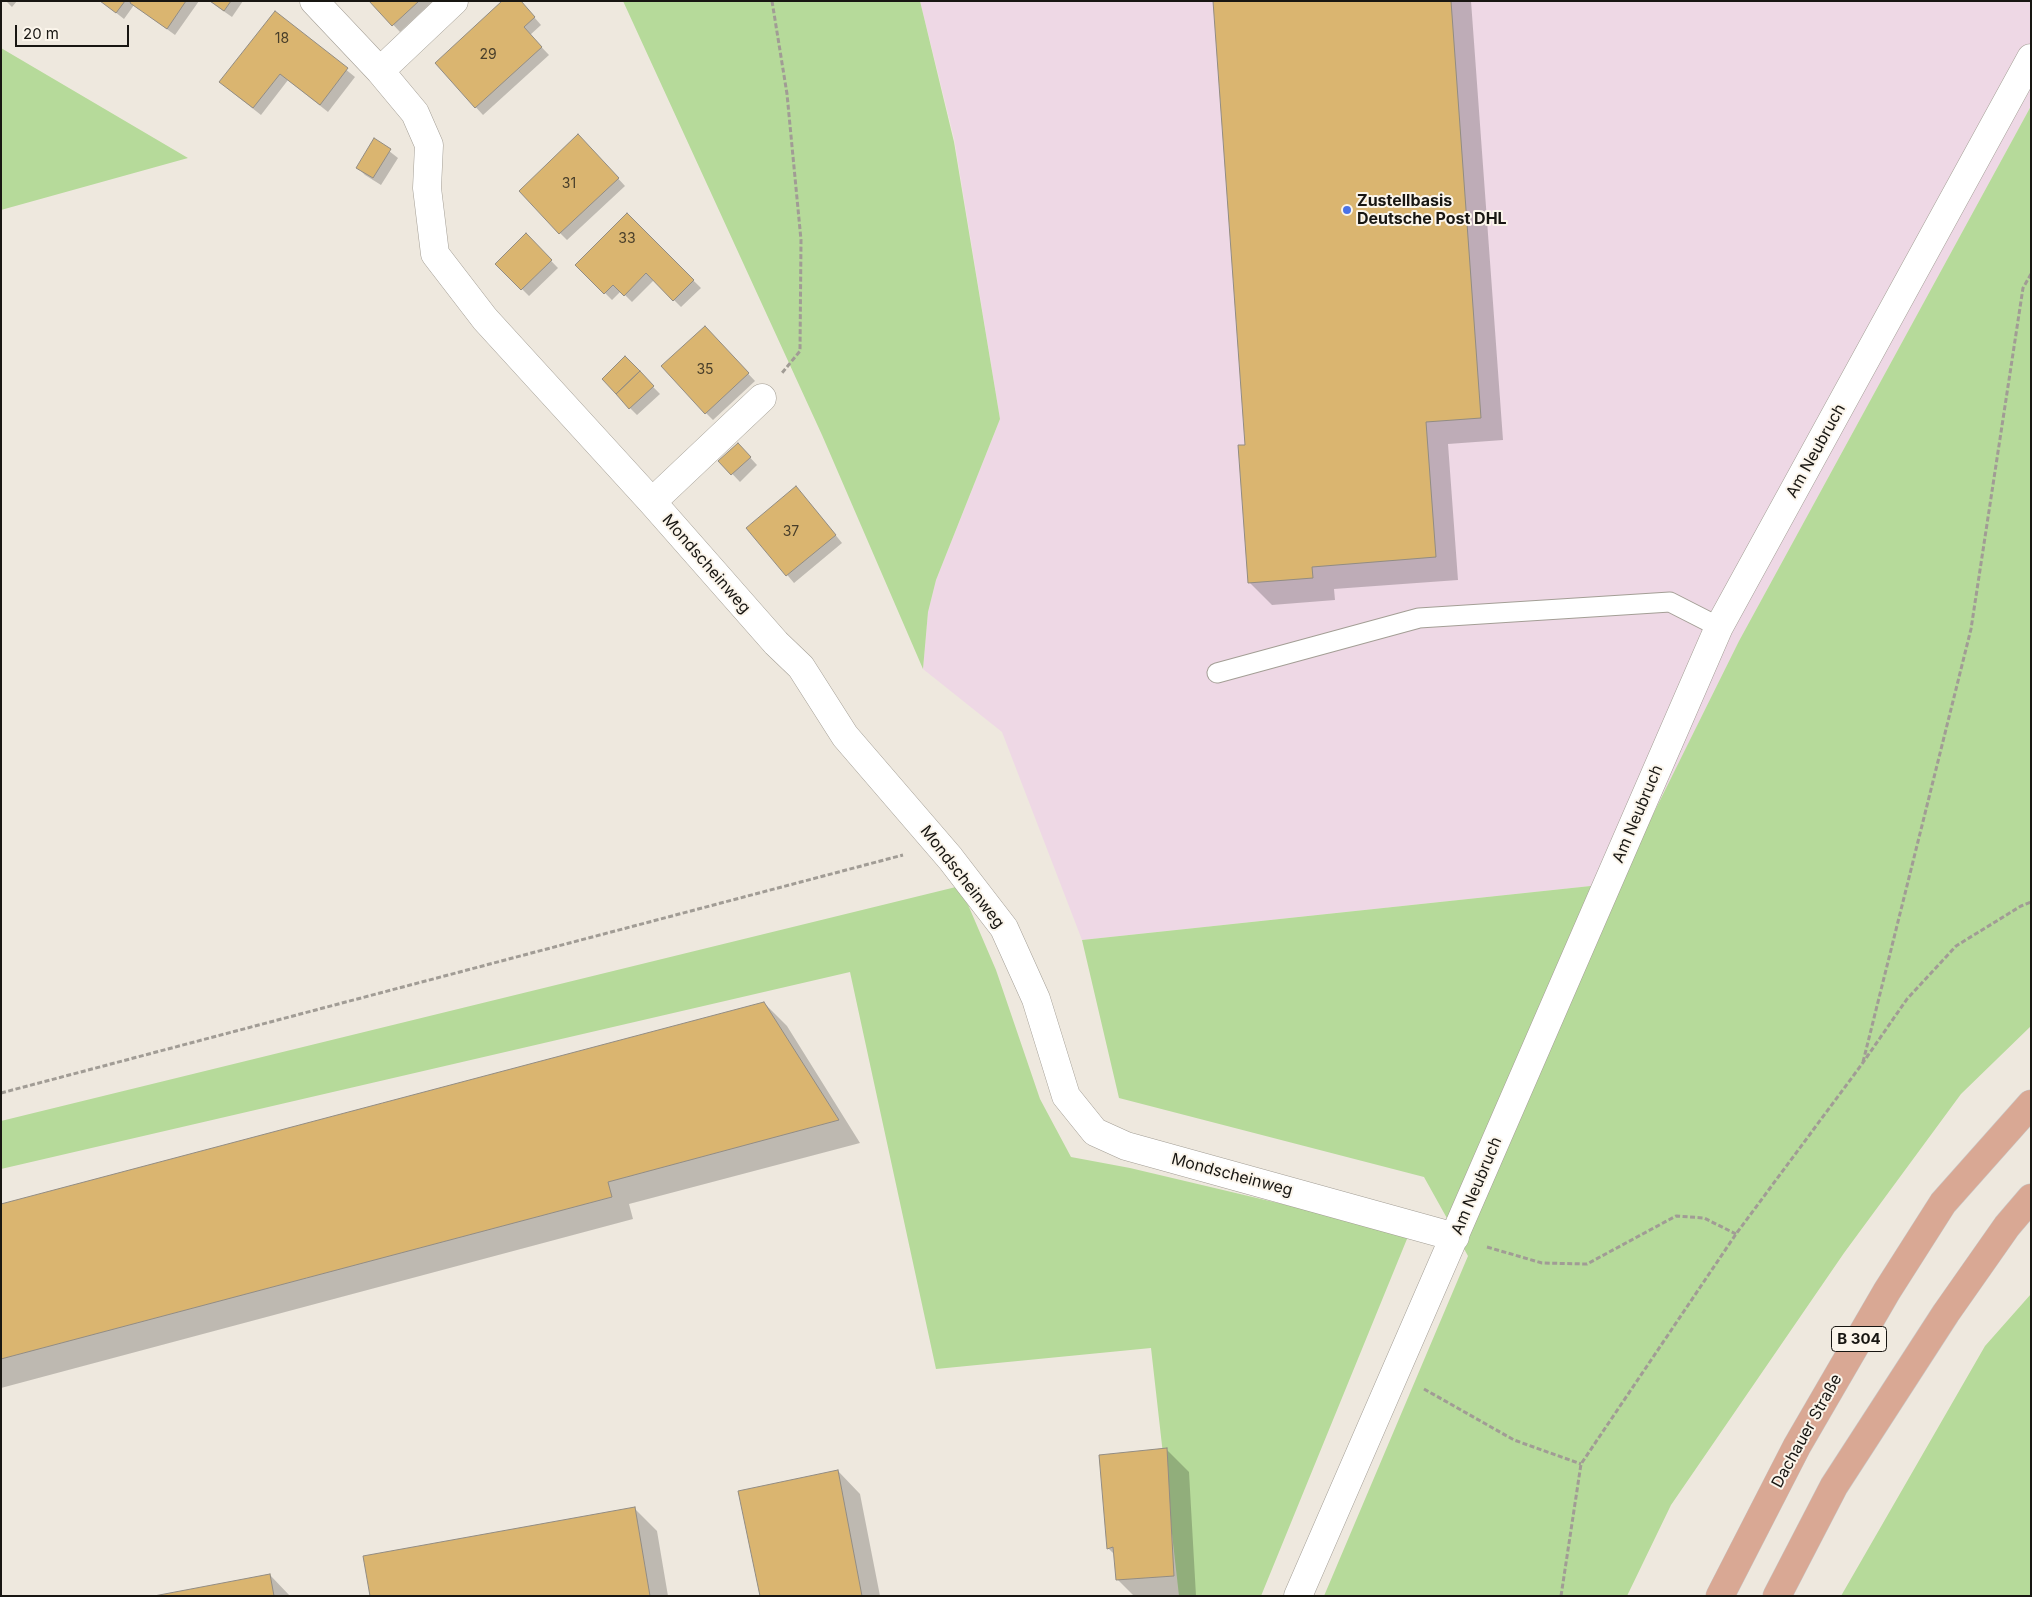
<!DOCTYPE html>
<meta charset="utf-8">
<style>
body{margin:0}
#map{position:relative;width:2032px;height:1597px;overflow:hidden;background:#eee8de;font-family:Inter,sans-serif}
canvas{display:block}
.frame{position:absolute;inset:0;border:2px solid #181612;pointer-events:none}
.scale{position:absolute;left:15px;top:25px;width:114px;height:22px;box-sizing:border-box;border:2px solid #181612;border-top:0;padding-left:6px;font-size:15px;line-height:18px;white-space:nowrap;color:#181612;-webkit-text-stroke:4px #fbf5eb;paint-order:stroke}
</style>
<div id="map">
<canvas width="2032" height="1597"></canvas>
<div class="frame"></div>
<div class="scale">20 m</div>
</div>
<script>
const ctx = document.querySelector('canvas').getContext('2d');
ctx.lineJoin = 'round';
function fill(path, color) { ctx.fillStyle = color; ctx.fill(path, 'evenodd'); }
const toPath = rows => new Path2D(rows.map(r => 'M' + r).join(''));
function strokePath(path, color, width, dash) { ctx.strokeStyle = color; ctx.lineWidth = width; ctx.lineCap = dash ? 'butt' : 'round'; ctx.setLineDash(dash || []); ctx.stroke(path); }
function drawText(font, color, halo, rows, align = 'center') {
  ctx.font = font + ' Inter,sans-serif'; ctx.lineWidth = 4; ctx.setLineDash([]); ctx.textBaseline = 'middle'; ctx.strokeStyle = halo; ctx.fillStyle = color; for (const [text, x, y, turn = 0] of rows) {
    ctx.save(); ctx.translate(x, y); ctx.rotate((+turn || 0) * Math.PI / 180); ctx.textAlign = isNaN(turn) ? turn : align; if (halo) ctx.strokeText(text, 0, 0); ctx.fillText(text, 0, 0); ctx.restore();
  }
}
fill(toPath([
 [920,1,2031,1,2031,106,1739,641,1619,883,1082,940,1002,732,923,669,928,612,936,580,1000,419,954,138]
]), '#eed8e5');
fill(toPath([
 [623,1,920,1,954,142,1000,419,936,580,928,612,923,669,822,435],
 [1,48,188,158,1,210],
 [2031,106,2031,1026,1961,1094,1844,1253,1671,1505,1627,1596,1324,1596,1468,1256,1424,1177,1119,1098,1082,940,1619,883,1739,641],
 [960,886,996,970,1040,1099,1071,1157,1130,1168,1409,1234,1261,1596,1179,1596,1151,1348,936,1369,850,972,1,1169,1,1121],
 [2031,1294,2031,1596,1841,1596,1985,1346]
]), '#b6da9a');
fill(toPath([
 [6,1,17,1,12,7],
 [101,1,199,1,175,35,134,5,124,19],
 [209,1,243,1,232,17],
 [371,1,433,1,400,32],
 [520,1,541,25,530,35,549,55,483,115,436,64],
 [1214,1,1471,1,1503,440,1448,444,1458,580,1334,589,1335,600,1272,605,1249,582,1247,446],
 [275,12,355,77,328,112,288,80,261,115,228,89],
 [375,140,398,158,381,185,365,175,358,168],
 [586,143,625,186,567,240,560,233],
 [627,215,701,288,681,307,654,280,632,302,621,291,612,300,577,265],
 [526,235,558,268,529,296,497,264],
 [712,335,755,381,713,420,706,413],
 [625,358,660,394,637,415,630,408],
 [745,452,757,465,740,482,720,461],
 [803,495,842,543,794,583,748,528],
 [764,1003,787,1026,860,1143,629,1204,633,1219,1,1388,1,1206],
 [1167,1450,1189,1472,1196,1596,1134,1596,1117,1579,1115,1555,1108,1548],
 [838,1471,860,1494,880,1596,761,1596],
 [634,1508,657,1531,668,1596,371,1596],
 [270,1575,290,1596,161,1596]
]), '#0003');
const building = toPath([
 [100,1,125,1,116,13,100,1],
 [131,1,186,1,167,29,130,3,131,1],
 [210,1,231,1,224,11,210,1],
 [369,1,419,1,392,26,369,1],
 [502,1,521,1,535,17,524,27,542,47,475,108,435,63,502,1],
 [1213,1,1451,1,1481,418,1426,422,1436,557,1312,567,1313,578,1248,583,1238,445,1245,445,1213,1],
 [275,11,348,68,320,105,280,74,253,108,219,82,275,11],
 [578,134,619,178,559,234,519,191,578,134],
 [374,138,391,149,373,178,356,168,374,138],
 [627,213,694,280,673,301,646,273,624,296,613,285,604,294,575,265,627,213],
 [526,233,552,260,521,290,495,264,526,233],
 [705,326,749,373,705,414,661,366,705,326],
 [625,356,640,371,616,394,602,379,625,356],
 [640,371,654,386,629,409,616,394,640,371],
 [738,443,751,457,731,475,718,461,738,443],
 [796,486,836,535,786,576,746,528,796,486],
 [764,1002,839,1120,608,1182,612,1197,1,1359,1,1204,764,1002],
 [1167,1448,1174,1576,1116,1580,1113,1547,1107,1549,1099,1455,1167,1448],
 [838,1470,862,1596,760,1596,738,1491,838,1470],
 [635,1507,650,1596,370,1596,363,1556,635,1507],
 [270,1574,274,1596,154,1596,270,1574]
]);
fill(building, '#dab570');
strokePath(building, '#928c83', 1);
const service = toPath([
 [1217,673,1419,618,1670,602,1719,627]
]);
const minor = toPath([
 [314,1,380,71,415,113,429,145,427,188,435,254,485,319,652,502,776,643,801,667,845,736,950,858,1004,928,1036,999,1066,1096,1095,1132,1126,1146,1455,1237],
 [380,71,454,1],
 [652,502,762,398],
 [1298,1596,1719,627,2031,58]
]);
const primary = toPath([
 [1720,1596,1797,1446,1887,1291,1943,1203,2031,1104],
 [1777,1596,1834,1486,1946,1313,2007,1226,2031,1198]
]);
strokePath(service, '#a39e95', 21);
strokePath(minor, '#a39e95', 29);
strokePath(primary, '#c8c7c6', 29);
strokePath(toPath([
 [772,1,787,94,801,240,800,351,782,373],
 [1863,1062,1971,629,2023,288,2031,274],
 [1,1093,903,855],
 [1487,1247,1542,1263,1587,1264,1676,1216,1704,1218,1736,1234],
 [1424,1389,1514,1440,1581,1464],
 [1561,1596,1581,1464,1736,1234,1862,1064,1907,999,1956,946,2021,906,2031,902]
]), '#a19c95', 3, [5, 2.5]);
strokePath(service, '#fff', 19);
strokePath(minor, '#fff', 28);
strokePath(primary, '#d9a894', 28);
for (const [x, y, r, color] of [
 [1347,210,5,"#4a72e5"]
]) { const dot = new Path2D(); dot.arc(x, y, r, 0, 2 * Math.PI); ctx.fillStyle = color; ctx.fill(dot); strokePath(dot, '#fbf5eb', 2); }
drawText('14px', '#483e2a', null, [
 ["18",282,39],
 ["29",488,55],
 ["31",569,184],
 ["33",627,239],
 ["35",705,370],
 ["37",791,532]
]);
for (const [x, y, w] of [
 [1859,1339,55]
]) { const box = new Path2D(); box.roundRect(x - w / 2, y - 12.5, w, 25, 4); ctx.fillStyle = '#fbf5eb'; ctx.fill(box); strokePath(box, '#181612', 1); }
drawText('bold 15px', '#181612', null, [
 ["B 304",1859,1339]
]);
drawText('bold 16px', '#181612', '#fbf5eb', [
 ["Zustellbasis",1357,201],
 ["Deutsche Post DHL",1357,219]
], 'left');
drawText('16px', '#181612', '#fbf5eb', [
 ["Am Neubruch",1816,451,-61],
 ["Mondscheinweg",706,564,49],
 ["Am Neubruch",1638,814,-67],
 ["Mondscheinweg",962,877,52],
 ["Mondscheinweg",1232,1175,15],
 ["Am Neubruch",1477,1186,-67],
 ["Dachauer Straße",1807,1431,-61]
]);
</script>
